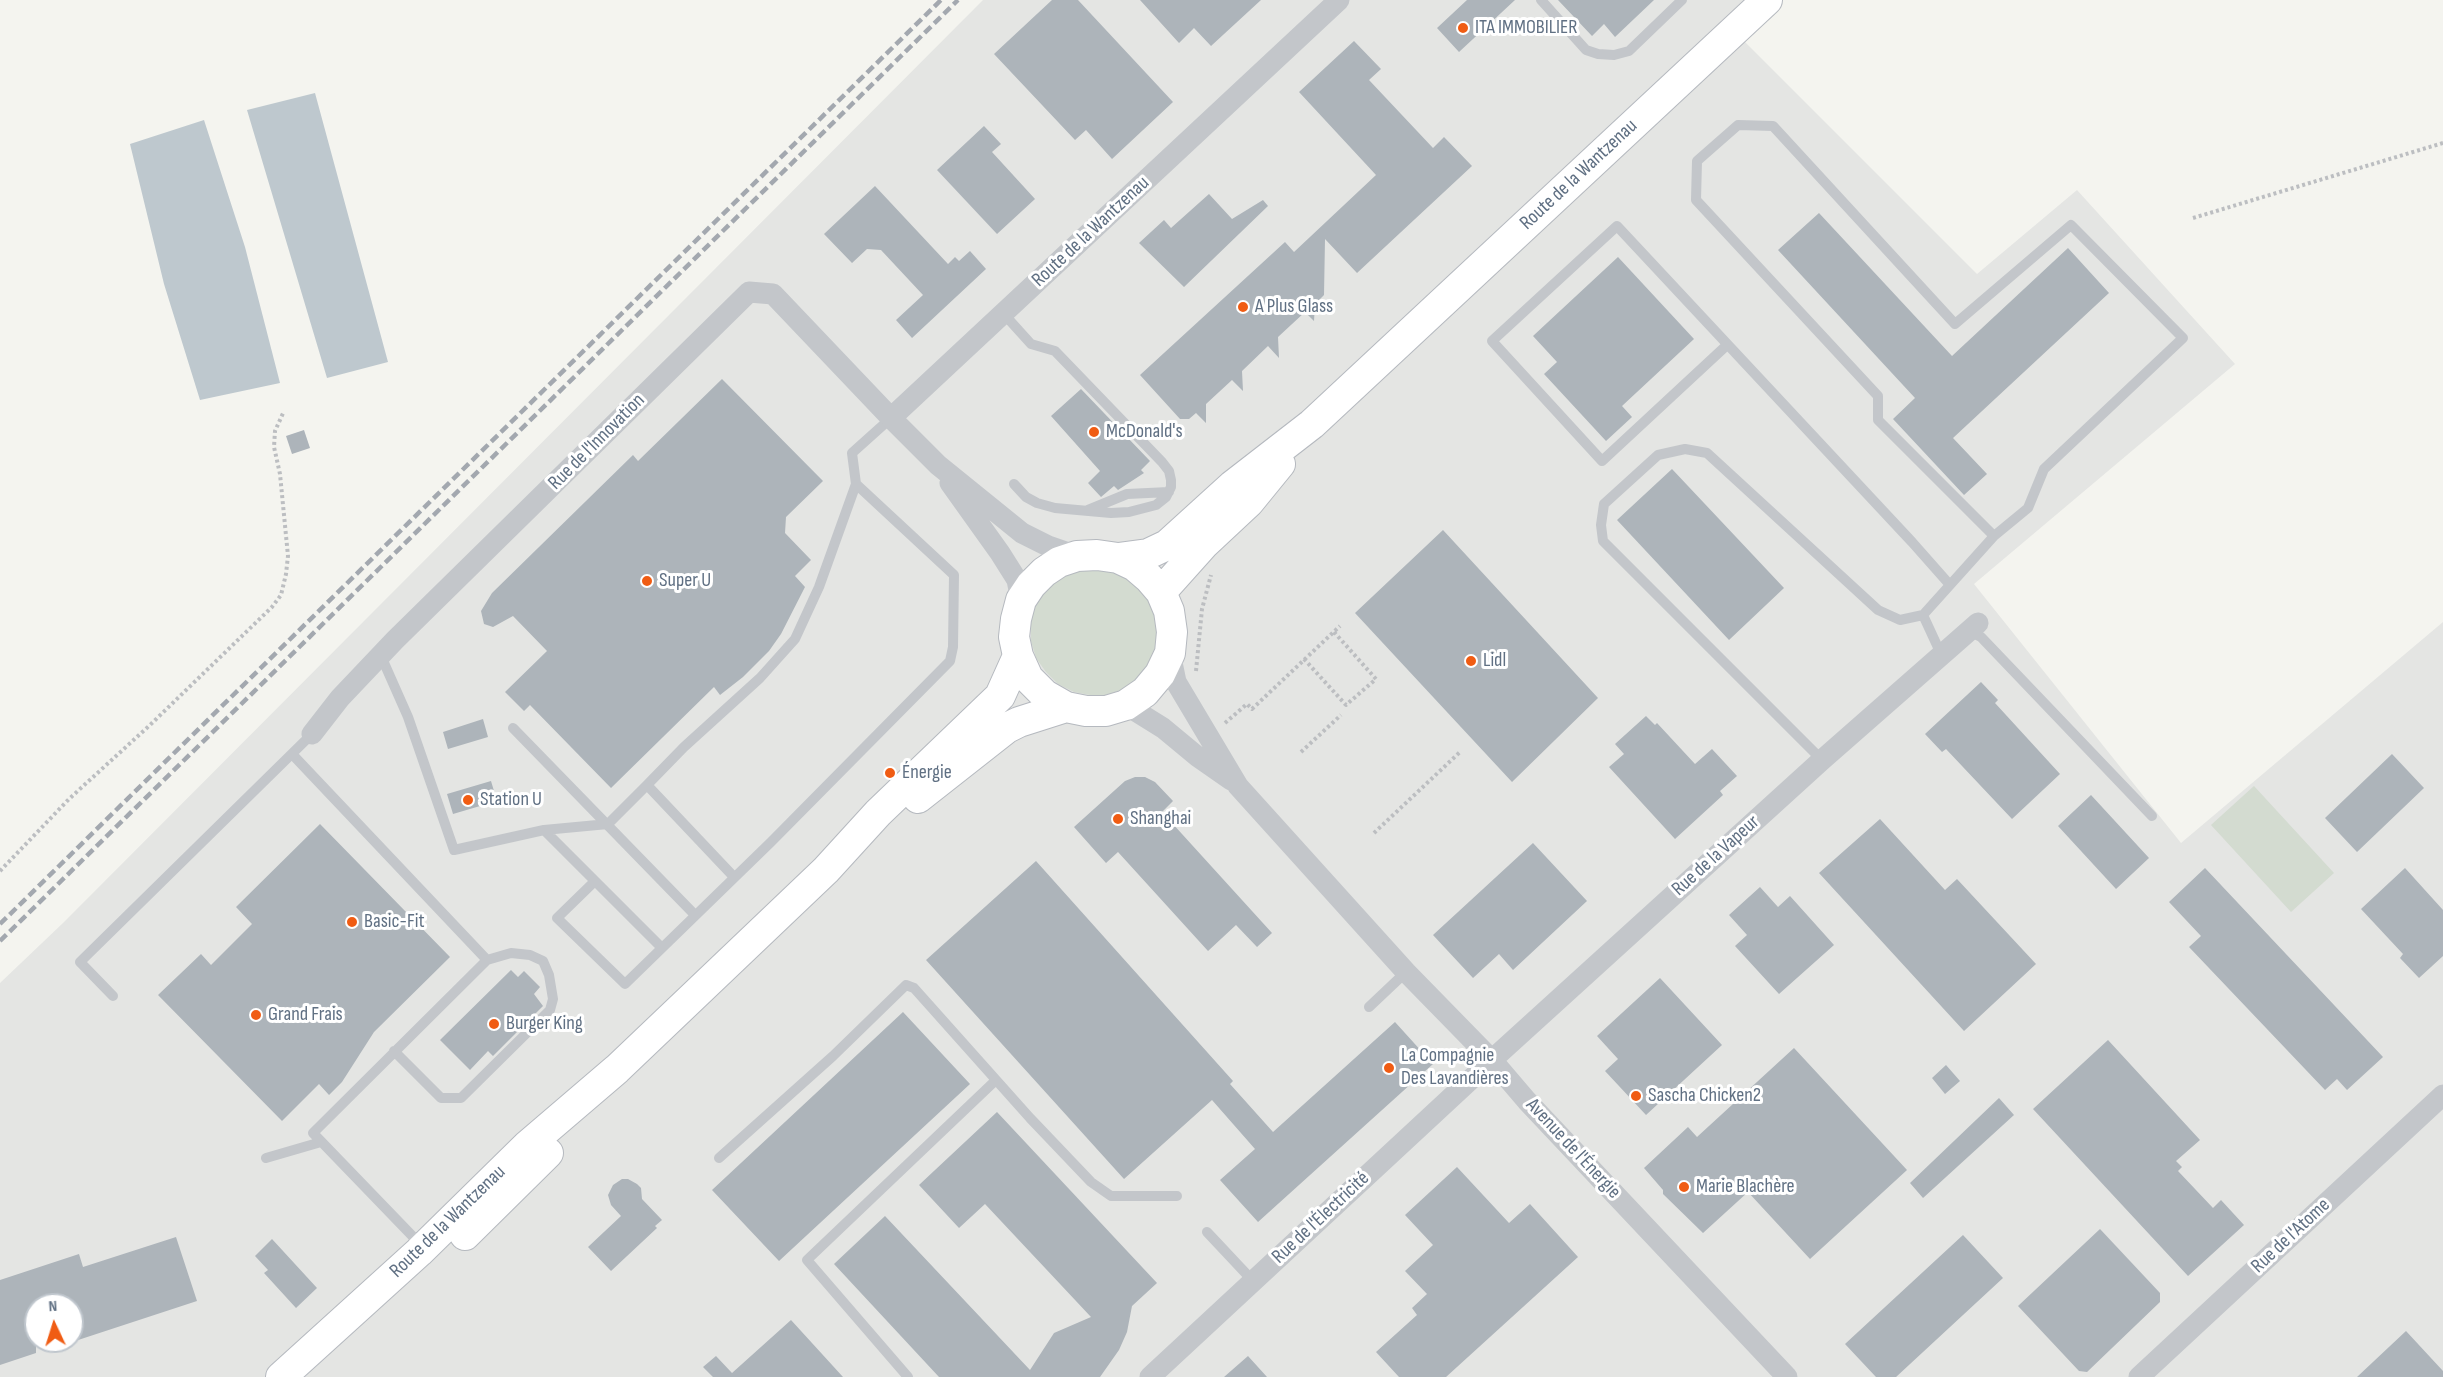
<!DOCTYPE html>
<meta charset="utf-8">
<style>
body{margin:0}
#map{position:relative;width:2443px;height:1377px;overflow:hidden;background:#f4f4ef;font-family:"Sofia Sans Condensed",sans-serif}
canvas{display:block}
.north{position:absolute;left:24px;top:1293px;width:60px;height:60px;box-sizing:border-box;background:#fff;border:2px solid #bfc6cd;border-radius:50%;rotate:356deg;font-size:16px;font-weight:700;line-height:24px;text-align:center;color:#607083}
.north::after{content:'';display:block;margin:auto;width:21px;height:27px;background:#f05c13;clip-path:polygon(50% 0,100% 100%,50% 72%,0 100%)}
</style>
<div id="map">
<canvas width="2443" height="1377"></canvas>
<div class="north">N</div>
</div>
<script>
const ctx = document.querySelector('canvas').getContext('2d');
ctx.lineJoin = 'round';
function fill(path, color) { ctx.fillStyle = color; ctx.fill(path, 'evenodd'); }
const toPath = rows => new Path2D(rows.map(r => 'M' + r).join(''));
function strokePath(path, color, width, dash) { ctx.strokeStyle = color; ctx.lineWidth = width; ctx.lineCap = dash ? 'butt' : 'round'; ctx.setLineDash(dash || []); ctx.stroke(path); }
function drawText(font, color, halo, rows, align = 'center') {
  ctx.font = font + ' "Sofia Sans Condensed",sans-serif'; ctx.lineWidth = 6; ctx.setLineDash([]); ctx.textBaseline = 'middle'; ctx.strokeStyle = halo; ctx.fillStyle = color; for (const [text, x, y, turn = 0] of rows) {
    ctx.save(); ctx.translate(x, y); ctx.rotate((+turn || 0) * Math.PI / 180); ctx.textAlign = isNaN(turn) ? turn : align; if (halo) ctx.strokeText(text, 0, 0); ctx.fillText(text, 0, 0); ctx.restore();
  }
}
fill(toPath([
 [983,0,1752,0,1727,24,1977,274,2077,190,2235,364,1974,584,2181,843,2443,622,2443,1377,0,1377,0,983,63,923],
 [36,1305,72,1305,72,1341,36,1341]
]), '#e4e5e3');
fill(toPath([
 [1119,568,1156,602,1158,653,1139,680,1124,689,1108,695,1090,695,1074,692,1058,684,1046,672,1036,658,1031,641,1031,624,1034,607,1042,592,1069,570],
 [2254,786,2334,873,2291,912,2211,825]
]), '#d3dbd0');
fill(toPath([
 [315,93,388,362,327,378,247,110],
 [204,120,245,247,280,383,200,400,164,284,130,144]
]), '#bec8ce');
fill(toPath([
 [1052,0,1078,0,1173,102,1112,159,1086,130,1075,140,994,54],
 [1140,0,1261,0,1211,46,1194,28,1179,43],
 [1467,0,1515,0,1459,52,1437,28],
 [1558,0,1654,0,1615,37,1604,24,1592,36],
 [1354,41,1381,69,1369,80,1433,148,1444,137,1472,166,1357,273,1325,239,1324,295,1315,304,1314,321,1305,312,1278,337,1279,358,1268,346,1242,371,1243,391,1232,380,1206,404,1206,423,1196,413,1189,419,1180,419,1140,375,1285,242,1294,252,1376,175,1299,92],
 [984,126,1001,144,992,152,1035,199,997,234,937,170],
 [875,186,948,264,955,257,959,261,970,251,986,269,912,338,896,320,923,295,881,250,867,249,852,263,824,234],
 [1209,194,1232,219,1263,200,1268,206,1184,287,1139,243,1164,220,1171,228],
 [1819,213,1952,356,2068,248,2109,293,1953,438,1987,474,1964,495,1893,419,1915,398,1778,250],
 [1618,257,1694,339,1622,406,1632,417,1606,441,1544,374,1557,362,1533,336],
 [722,379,823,481,786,517,785,533,811,560,795,576,805,587,781,634,769,651,743,677,720,695,714,687,611,788,530,705,524,711,505,692,547,651,513,616,493,627,484,624,481,611,492,593,633,455,638,461],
 [1081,389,1150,461,1141,470,1144,473,1118,490,1114,486,1101,497,1088,483,1100,471,1051,416],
 [304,430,310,448,292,454,286,436],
 [1672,469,1784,588,1729,640,1617,520],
 [1443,530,1598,698,1512,782,1355,613],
 [1981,682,1998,700,1995,703,2060,774,2012,819,1946,749,1942,752,1925,734],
 [1646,716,1655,725,1657,723,1695,764,1712,749,1737,776,1720,791,1723,795,1675,839,1609,767,1624,754,1615,744],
 [483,719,488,737,448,749,443,732],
 [2392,754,2424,788,2357,852,2325,818],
 [1135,777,1145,777,1155,782,1173,801,1162,812,1272,933,1257,947,1236,925,1208,951,1118,852,1106,863,1074,827,1125,781],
 [491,781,497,801,453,814,447,794],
 [2091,795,2149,858,2116,889,2058,826],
 [1880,819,1945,890,1957,879,2036,964,1964,1031,1819,873],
 [320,824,450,957,374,1032,342,1082,329,1095,319,1084,282,1121,158,995,201,954,211,965,252,924,236,907],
 [1533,843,1587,901,1513,970,1499,954,1473,978,1433,935],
 [1036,861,1233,1081,1230,1084,1273,1132,1395,1022,1433,1064,1258,1222,1220,1180,1255,1149,1212,1100,1124,1179,926,960],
 [2205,868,2383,1057,2347,1090,2337,1079,2325,1090,2189,947,2201,936,2169,902],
 [2405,868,2443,910,2443,956,2419,978,2400,958,2403,954,2361,909],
 [1760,887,1778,907,1790,896,1834,945,1779,994,1735,946,1747,935,1729,915],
 [511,970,518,977,524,971,540,987,534,994,543,1006,493,1056,488,1051,470,1070,440,1040],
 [1660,978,1722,1045,1646,1115,1605,1071,1618,1059,1597,1036],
 [903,1012,970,1084,779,1261,712,1190],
 [2108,1040,2200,1140,2176,1161,2182,1167,2178,1171,2213,1208,2221,1200,2244,1225,2188,1276,2033,1109],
 [1794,1048,1907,1170,1810,1259,1748,1192,1703,1233,1663,1194,1663,1190,1644,1168,1688,1127,1697,1137],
 [1946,1065,1960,1081,1945,1094,1932,1078],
 [1999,1098,2014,1115,1923,1198,1910,1183],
 [997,1112,1157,1283,1132,1306,1127,1332,1119,1350,1100,1377,939,1377,834,1264,885,1216,1030,1370,1054,1333,1091,1317,985,1204,959,1228,919,1185],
 [1457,1167,1509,1223,1530,1204,1578,1257,1446,1377,1399,1377,1376,1352,1417,1315,1412,1308,1427,1294,1405,1271,1433,1245,1405,1215],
 [622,1179,628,1179,637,1184,641,1188,642,1199,662,1220,655,1226,657,1228,611,1271,588,1247,621,1216,611,1205,608,1195,613,1185],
 [2100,1229,2160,1293,2160,1302,2087,1372,2079,1371,2018,1306],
 [1963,1235,2003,1278,1896,1377,1876,1377,1845,1344],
 [176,1237,197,1301,72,1342,72,1305,36,1305,36,1353,0,1365,0,1280,79,1254,83,1267],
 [272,1239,317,1288,296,1308,264,1273,268,1270,255,1256],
 [791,1320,843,1377,713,1377,703,1367,716,1356,732,1373],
 [2406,1331,2443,1371,2443,1377,2357,1377],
 [1248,1356,1267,1377,1224,1377]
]), '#adb4ba');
const secondary = toPath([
 [1118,558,1148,554,1167,545,1232,486,1312,424,1767,0],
 [1161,592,1204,544,1249,502,1280,464],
 [918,798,1007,728,1019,722,1066,707,1086,711,1106,711,1126,705,1145,692,1160,674,1170,653,1172,632,1169,611,1161,592,1149,578,1135,566,1118,558,1097,555,1077,556,1059,562,1044,572,1031,585,1021,600,1016,619,1014,637,1018,656,1028,678,1045,695,1066,707],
 [465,1235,548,1153],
 [281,1377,419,1252,527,1146,617,1069,826,870,878,813,1000,696,1018,656]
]);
strokePath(secondary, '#b5b9bf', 32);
strokePath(toPath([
 [2193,218,2443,143],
 [1304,659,1346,705,1376,679,1334,632],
 [1196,671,1202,609,1211,575],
 [1225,723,1247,704,1252,709,1340,626],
 [1301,752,1341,715],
 [1374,833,1460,752],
 [0,871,69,799,150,725,272,607,281,595,286,574,288,556,280,474,274,447,275,431,284,411]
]), '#bcbec1', 4, [3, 3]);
strokePath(toPath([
 [1541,0,1586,50,1598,54,1614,55,1629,51,1682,0],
 [1003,313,1031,344,1055,351,1162,462,1169,471,1171,480,1171,487,1166,497,1156,505,1129,512,1111,513,1055,508,1037,503,1026,497,1014,484],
 [1727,345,1602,461,1492,341,1617,226,1912,542,1950,585],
 [1088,510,1127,494,1169,492],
 [1969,631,1981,637,2152,816],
 [1941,654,1923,615,1994,536,1878,420,1878,396,1696,200,1697,161,1738,125,1773,126,1955,324,2071,225,2183,338,2044,469,2028,508,1994,536],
 [381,656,408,717,454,850,544,830,608,824,647,785],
 [513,728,695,915],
 [292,754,487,960,313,1133,422,1246],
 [1822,760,1603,541,1601,525,1604,504,1658,455,1685,449,1707,453,1878,610,1900,620,1923,615],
 [544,830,662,948,771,842,950,661,953,647,954,575,856,484],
 [734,877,647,785,684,747,760,678,795,639,819,587,856,484,852,453,891,418],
 [595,881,557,918,625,984,662,948],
 [113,996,80,962,312,734],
 [1369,1007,1406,972],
 [394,1051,441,1098,461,1098,550,1010,553,999,549,975,543,961,530,955,511,953,487,960],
 [266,1158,321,1142],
 [719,1158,833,1056,906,985,914,988,1030,1118,1091,1182,1111,1196,1177,1196],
 [1207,1232,1253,1281],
 [908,1377,807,1260,996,1080]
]), '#c3c6ca', 10);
strokePath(toPath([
 [950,483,1000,553,1017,580,1021,600],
 [1077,556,1048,546,1022,533,938,465,891,418,1339,0],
 [1170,653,1176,682,1238,786,1406,972,1492,1060,1527,1101,1787,1377],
 [1126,705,1163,728,1198,757,1231,780],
 [312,734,340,698,395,640,749,292,773,294,891,418],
 [1150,1377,1483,1068,1822,760,1978,623],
 [2139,1377,2443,1095]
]), '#c3c6ca', 21);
strokePath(secondary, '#fff', 30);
strokePath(toPath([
 [0,924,941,0],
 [0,941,958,0]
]), '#a3a8af', 4.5, [9, 4.5]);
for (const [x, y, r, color] of [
 [1463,28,6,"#f05c13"],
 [1243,307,6,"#f05c13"],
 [1094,432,6,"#f05c13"],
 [647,581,6,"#f05c13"],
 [1471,661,6,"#f05c13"],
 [890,773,6,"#f05c13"],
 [468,800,6,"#f05c13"],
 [1118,819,6,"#f05c13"],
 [352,922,6,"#f05c13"],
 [256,1015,6,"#f05c13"],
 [494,1024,6,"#f05c13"],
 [1389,1068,6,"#f05c13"],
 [1636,1096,6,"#f05c13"],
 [1684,1187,6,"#f05c13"]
]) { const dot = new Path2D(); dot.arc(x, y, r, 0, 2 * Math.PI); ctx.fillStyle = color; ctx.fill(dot); strokePath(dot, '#fff', 2); }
drawText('20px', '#607083', '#fff', [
 ["ITA IMMOBILIER",1475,28],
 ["A Plus Glass",1255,307],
 ["McDonald's",1106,432],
 ["Super U",659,581],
 ["Lidl",1483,661],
 ["Énergie",902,773],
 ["Station U",480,800],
 ["Shanghai",1130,819],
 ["Basic-Fit",364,922],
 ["Grand Frais",268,1015],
 ["Burger King",506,1024],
 ["La Compagnie",1401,1056],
 ["Des Lavandières",1401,1079],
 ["Sascha Chicken2",1648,1096],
 ["Marie Blachère",1696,1187]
], 'left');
drawText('20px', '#607083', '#fff', [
 ["Route de la Wantzenau",1579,175,-43],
 ["Route de la Wantzenau",1091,232,-43],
 ["Rue de l'Innovation",597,442,-45],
 ["Rue de la Vapeur",1716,856,-42],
 ["Avenue de l'Énergie",1573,1149,47],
 ["Rue de l'Électricité",1321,1218,-43],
 ["Route de la Wantzenau",448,1222,-44],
 ["Rue de l'Atome",2291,1236,-43]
]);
</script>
